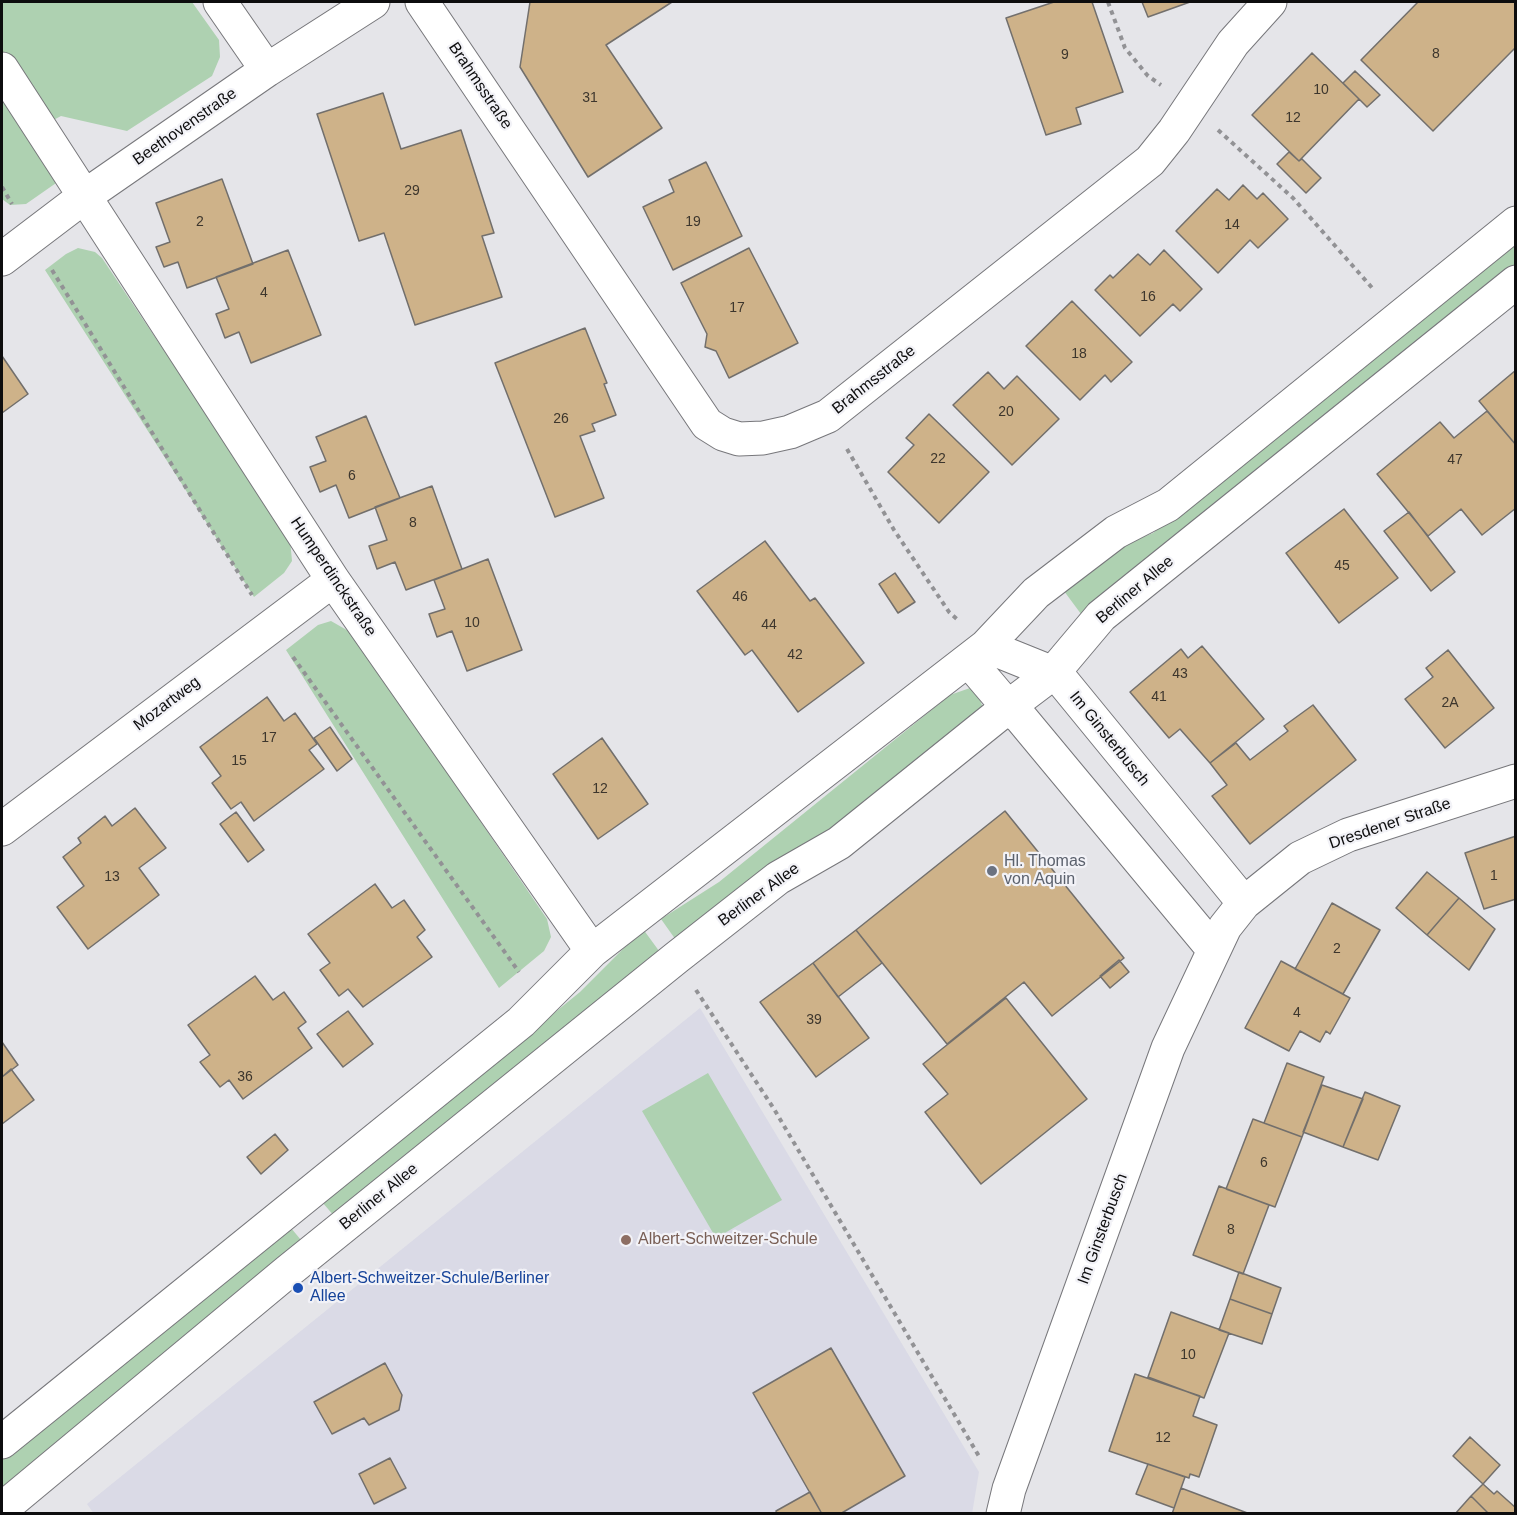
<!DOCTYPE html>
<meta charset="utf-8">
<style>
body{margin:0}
#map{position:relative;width:1517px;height:1515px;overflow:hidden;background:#e5e5e9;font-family:Helvetica,sans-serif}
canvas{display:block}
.frame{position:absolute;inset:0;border:3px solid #0d0d0e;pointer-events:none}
</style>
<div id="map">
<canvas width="1517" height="1515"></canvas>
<div class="frame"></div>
</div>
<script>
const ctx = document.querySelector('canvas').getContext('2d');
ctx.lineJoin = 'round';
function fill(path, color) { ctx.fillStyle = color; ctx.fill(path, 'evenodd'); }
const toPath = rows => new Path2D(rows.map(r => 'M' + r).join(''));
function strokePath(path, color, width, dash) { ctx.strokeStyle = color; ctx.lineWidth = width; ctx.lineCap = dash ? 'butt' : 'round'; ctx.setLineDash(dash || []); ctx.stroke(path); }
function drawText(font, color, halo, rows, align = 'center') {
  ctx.font = font + ' Helvetica,sans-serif'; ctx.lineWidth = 4.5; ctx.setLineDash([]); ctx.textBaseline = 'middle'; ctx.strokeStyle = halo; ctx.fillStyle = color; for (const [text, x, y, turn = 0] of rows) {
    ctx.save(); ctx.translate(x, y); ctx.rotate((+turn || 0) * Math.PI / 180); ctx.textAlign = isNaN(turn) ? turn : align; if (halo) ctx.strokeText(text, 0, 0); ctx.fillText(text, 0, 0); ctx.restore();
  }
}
fill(toPath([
 [700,1008,979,1472,972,1514,94,1514,87,1504]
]), '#dadae6');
fill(toPath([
 [2,2,192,2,219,40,220,57,212,76,127,131,61,116,27,134,59,181,26,204,10,205,2,199],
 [1515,242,1515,267,1132,576,1081,614,1064,591,1118,547,1153,533],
 [78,248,95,252,102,258,290,539,292,561,284,573,254,597,45,270,66,254],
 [331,621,352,633,547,919,551,937,544,951,499,988,286,650,318,625],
 [970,688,979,697,983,708,969,725,678,943,661,919,719,882,950,695],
 [643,929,662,955,335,1217,322,1202,580,992],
 [708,1073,782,1200,716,1238,642,1111],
 [291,1228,306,1246,2,1490,2,1459]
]), '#aed1b1');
const building = toPath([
 [530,2,672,2,606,45,662,128,588,177,520,67,530,2],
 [1054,2,1092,2,1123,92,1076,108,1081,124,1046,135,1006,18,1054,2],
 [1142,2,1190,2,1148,17,1142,2],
 [1418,2,1516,2,1516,47,1433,131,1361,60,1418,2],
 [1312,53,1359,99,1299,161,1252,115,1312,53],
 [1355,71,1380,95,1367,107,1343,83,1355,71],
 [383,93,401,149,461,130,494,233,482,236,502,297,415,325,384,233,359,241,317,114,383,93],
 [1289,152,1299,161,1302,159,1321,178,1306,193,1277,164,1289,152],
 [706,162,742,236,673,270,643,207,674,192,669,180,706,162],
 [222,179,253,264,187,288,178,262,164,267,156,247,170,242,156,203,222,179],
 [1243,185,1257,199,1263,193,1288,219,1258,248,1250,240,1218,273,1176,231,1217,189,1229,200,1243,185],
 [749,248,798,343,729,378,716,351,705,347,707,334,681,283,749,248],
 [288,250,321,335,251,363,239,332,225,338,216,314,229,309,216,277,288,250],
 [1164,250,1202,289,1180,311,1173,304,1140,336,1095,290,1110,275,1113,278,1138,254,1150,265,1164,250],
 [1072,301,1132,362,1111,382,1105,375,1080,400,1026,346,1072,301],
 [585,328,607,383,604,384,616,415,592,424,595,431,580,436,604,498,555,517,495,363,585,328],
 [2,356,28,394,2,413,2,356],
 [1516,370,1516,445,1479,401,1516,370],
 [988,372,1004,389,1017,376,1059,419,1012,465,953,405,988,372],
 [1487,411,1516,445,1516,508,1482,535,1461,509,1428,536,1377,474,1440,422,1454,438,1487,411],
 [929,414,989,472,939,523,888,472,914,445,906,438,929,414],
 [366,416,400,498,349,518,336,485,320,492,310,467,326,461,316,437,366,416],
 [432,486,462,569,406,590,395,562,377,569,369,546,387,540,375,507,432,486],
 [1344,509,1398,578,1339,623,1286,553,1344,509],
 [1409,512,1455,572,1431,591,1384,531,1409,512],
 [765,541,810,601,815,598,864,663,798,712,752,650,745,655,697,591,765,541],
 [488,559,522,650,467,671,452,631,437,637,429,614,445,609,434,580,488,559],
 [895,573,915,602,898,613,879,584,895,573],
 [1202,646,1264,719,1210,763,1180,729,1169,738,1130,692,1181,649,1188,658,1202,646],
 [1448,650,1494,708,1445,748,1405,699,1433,677,1426,668,1448,650],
 [267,697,284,721,295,713,317,744,309,750,324,769,254,821,241,802,231,809,212,783,221,776,200,747,267,697],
 [1313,705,1356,760,1250,844,1212,796,1227,785,1210,763,1236,743,1250,760,1288,731,1284,726,1313,705],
 [330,727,352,759,337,771,314,738,330,727],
 [602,738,648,804,598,839,553,774,602,738],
 [135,808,166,848,139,868,159,895,88,949,57,907,84,886,63,857,81,843,78,838,105,816,112,826,135,808],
 [1005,811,1124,958,1052,1016,1024,982,947,1044,856,930,1005,811],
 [236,812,264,850,248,862,220,824,236,812],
 [1516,836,1516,899,1484,909,1465,853,1516,836],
 [1427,872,1459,898,1427,935,1396,908,1427,872],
 [375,884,392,908,404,900,425,930,417,937,432,957,363,1007,348,989,339,996,320,970,330,963,308,934,375,884],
 [1459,898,1495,929,1469,970,1427,935,1459,898],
 [1332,903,1380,930,1343,994,1295,969,1332,903],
 [856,930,882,963,838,997,813,963,856,930],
 [1119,960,1129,972,1110,988,1100,976,1119,960],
 [1281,961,1350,998,1330,1034,1326,1031,1320,1042,1300,1031,1289,1051,1245,1028,1281,961],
 [813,963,869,1038,816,1077,760,1002,813,963],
 [255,976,273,1000,284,992,306,1022,298,1028,312,1048,243,1099,229,1080,220,1087,200,1062,210,1055,188,1025,255,976],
 [1006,998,1087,1099,981,1184,925,1112,948,1094,923,1064,1006,998],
 [348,1011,373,1044,343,1067,317,1034,348,1011],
 [2,1042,18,1065,2,1077,2,1042],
 [1287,1063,1324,1077,1302,1137,1264,1123,1287,1063],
 [11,1069,34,1100,2,1124,2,1077,11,1069],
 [1322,1085,1363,1099,1343,1147,1303,1132,1322,1085],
 [1365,1092,1400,1106,1378,1160,1343,1147,1365,1092],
 [1253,1119,1302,1137,1275,1207,1226,1189,1253,1119],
 [275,1134,288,1150,261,1174,247,1157,275,1134],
 [1219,1186,1269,1205,1243,1274,1193,1255,1219,1186],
 [1239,1272,1281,1288,1272,1314,1230,1299,1239,1272],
 [1230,1299,1272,1314,1262,1344,1219,1330,1230,1299],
 [1171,1312,1229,1333,1204,1398,1148,1377,1171,1312],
 [831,1348,905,1476,840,1514,822,1514,753,1393,831,1348],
 [385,1363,402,1395,399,1410,369,1425,364,1418,332,1434,314,1402,385,1363],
 [1135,1374,1200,1396,1193,1416,1217,1425,1199,1477,1190,1474,1189,1478,1109,1451,1135,1374],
 [1470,1437,1500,1465,1483,1484,1453,1456,1470,1437],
 [390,1458,406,1488,374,1504,359,1474,390,1458],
 [1148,1464,1185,1477,1174,1508,1136,1494,1148,1464],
 [1483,1484,1494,1494,1497,1491,1516,1508,1516,1514,1489,1514,1471,1496,1483,1484],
 [1181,1488,1250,1514,1172,1514,1181,1488],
 [810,1492,822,1514,777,1514,776,1511,810,1492],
 [1471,1496,1489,1514,1455,1514,1471,1496]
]);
fill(building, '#ceb289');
strokePath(building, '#726f6c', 1.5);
const minor = toPath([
 [220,2,267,70],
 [422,2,707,424,723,434,739,439,763,438,790,432,828,416,1150,161,1174,131,1233,43,1270,2],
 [2,69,333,580,592,951],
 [2,259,85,196,267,70,373,2],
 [986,646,1053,673,1064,683,1244,903],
 [968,660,1008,707,1021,718,1213,949],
 [2,829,333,580],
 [2,1442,521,1022,592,951,986,646,1036,593,1116,532,1168,505,1516,223],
 [2,1509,287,1272,676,958,778,878,839,843,1008,707,1053,673,1101,616,1516,282],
 [1003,1514,1009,1489,1168,1048,1225,927,1244,903,1300,858,1348,835,1516,781]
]);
strokePath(minor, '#77777b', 35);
strokePath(toPath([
 [1108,2,1125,48,1148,76,1161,85],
 [1218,130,1293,198,1374,290],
 [2,187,12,204],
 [52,270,252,595],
 [847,449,894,530,949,612,959,621],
 [293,657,519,972],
 [696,990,774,1109,980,1458]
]), '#929295', 4, [4.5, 4.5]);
strokePath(minor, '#fff', 33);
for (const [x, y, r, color] of [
 [992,871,6,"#6b7280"],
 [626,1240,6,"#8d6e63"],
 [298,1288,6,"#1a4fb4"]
]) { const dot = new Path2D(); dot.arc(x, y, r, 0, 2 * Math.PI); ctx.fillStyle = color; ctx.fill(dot); strokePath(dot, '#f2f2f7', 2); }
drawText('14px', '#3d362d', null, [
 ["8",1436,54],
 ["9",1065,55],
 ["10",1321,90],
 ["31",590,98],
 ["12",1293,118],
 ["29",412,191],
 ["2",200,222],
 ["19",693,222],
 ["14",1232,225],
 ["4",264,293],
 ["16",1148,297],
 ["17",737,308],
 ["18",1079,354],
 ["20",1006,412],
 ["26",561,419],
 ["22",938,459],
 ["47",1455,460],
 ["6",352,476],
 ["8",413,523],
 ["45",1342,566],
 ["46",740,597],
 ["10",472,623],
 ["44",769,625],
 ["42",795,655],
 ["43",1180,674],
 ["41",1159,697],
 ["2A",1450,703],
 ["17",269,738],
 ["15",239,761],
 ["12",600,789],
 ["1",1494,876],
 ["13",112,877],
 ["2",1337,949],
 ["4",1297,1013],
 ["39",814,1020],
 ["36",245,1077],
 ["6",1264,1163],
 ["8",1231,1230],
 ["10",1188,1355],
 ["12",1163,1438]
]);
drawText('16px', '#0d0d0e', '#f2f2f7', [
 ["Brahmsstraße",480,86,56],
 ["Beethovenstraße",185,127,-35],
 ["Brahmsstraße",874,380,-38],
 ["Humperdinckstraße",333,577,56],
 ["Berliner Allee",1135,590,-40],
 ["Mozartweg",167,704,-37],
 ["Im Ginsterbusch",1109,739,51],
 ["Dresdener Straße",1390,824,-19],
 ["Berliner Allee",759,895,-36],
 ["Berliner Allee",379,1197,-39],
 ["Im Ginsterbusch",1103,1229,-70]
]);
drawText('16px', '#5b616d', '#f2f2f7', [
 ["Hl. Thomas",1004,862],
 ["von Aquin",1004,880]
], 'left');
drawText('16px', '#785e54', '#f2f2f7', [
 ["Albert-Schweitzer-Schule",638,1240]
], 'left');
drawText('16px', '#164399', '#f2f2f7', [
 ["Albert-Schweitzer-Schule/Berliner",310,1279],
 ["Allee",310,1297]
], 'left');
</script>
